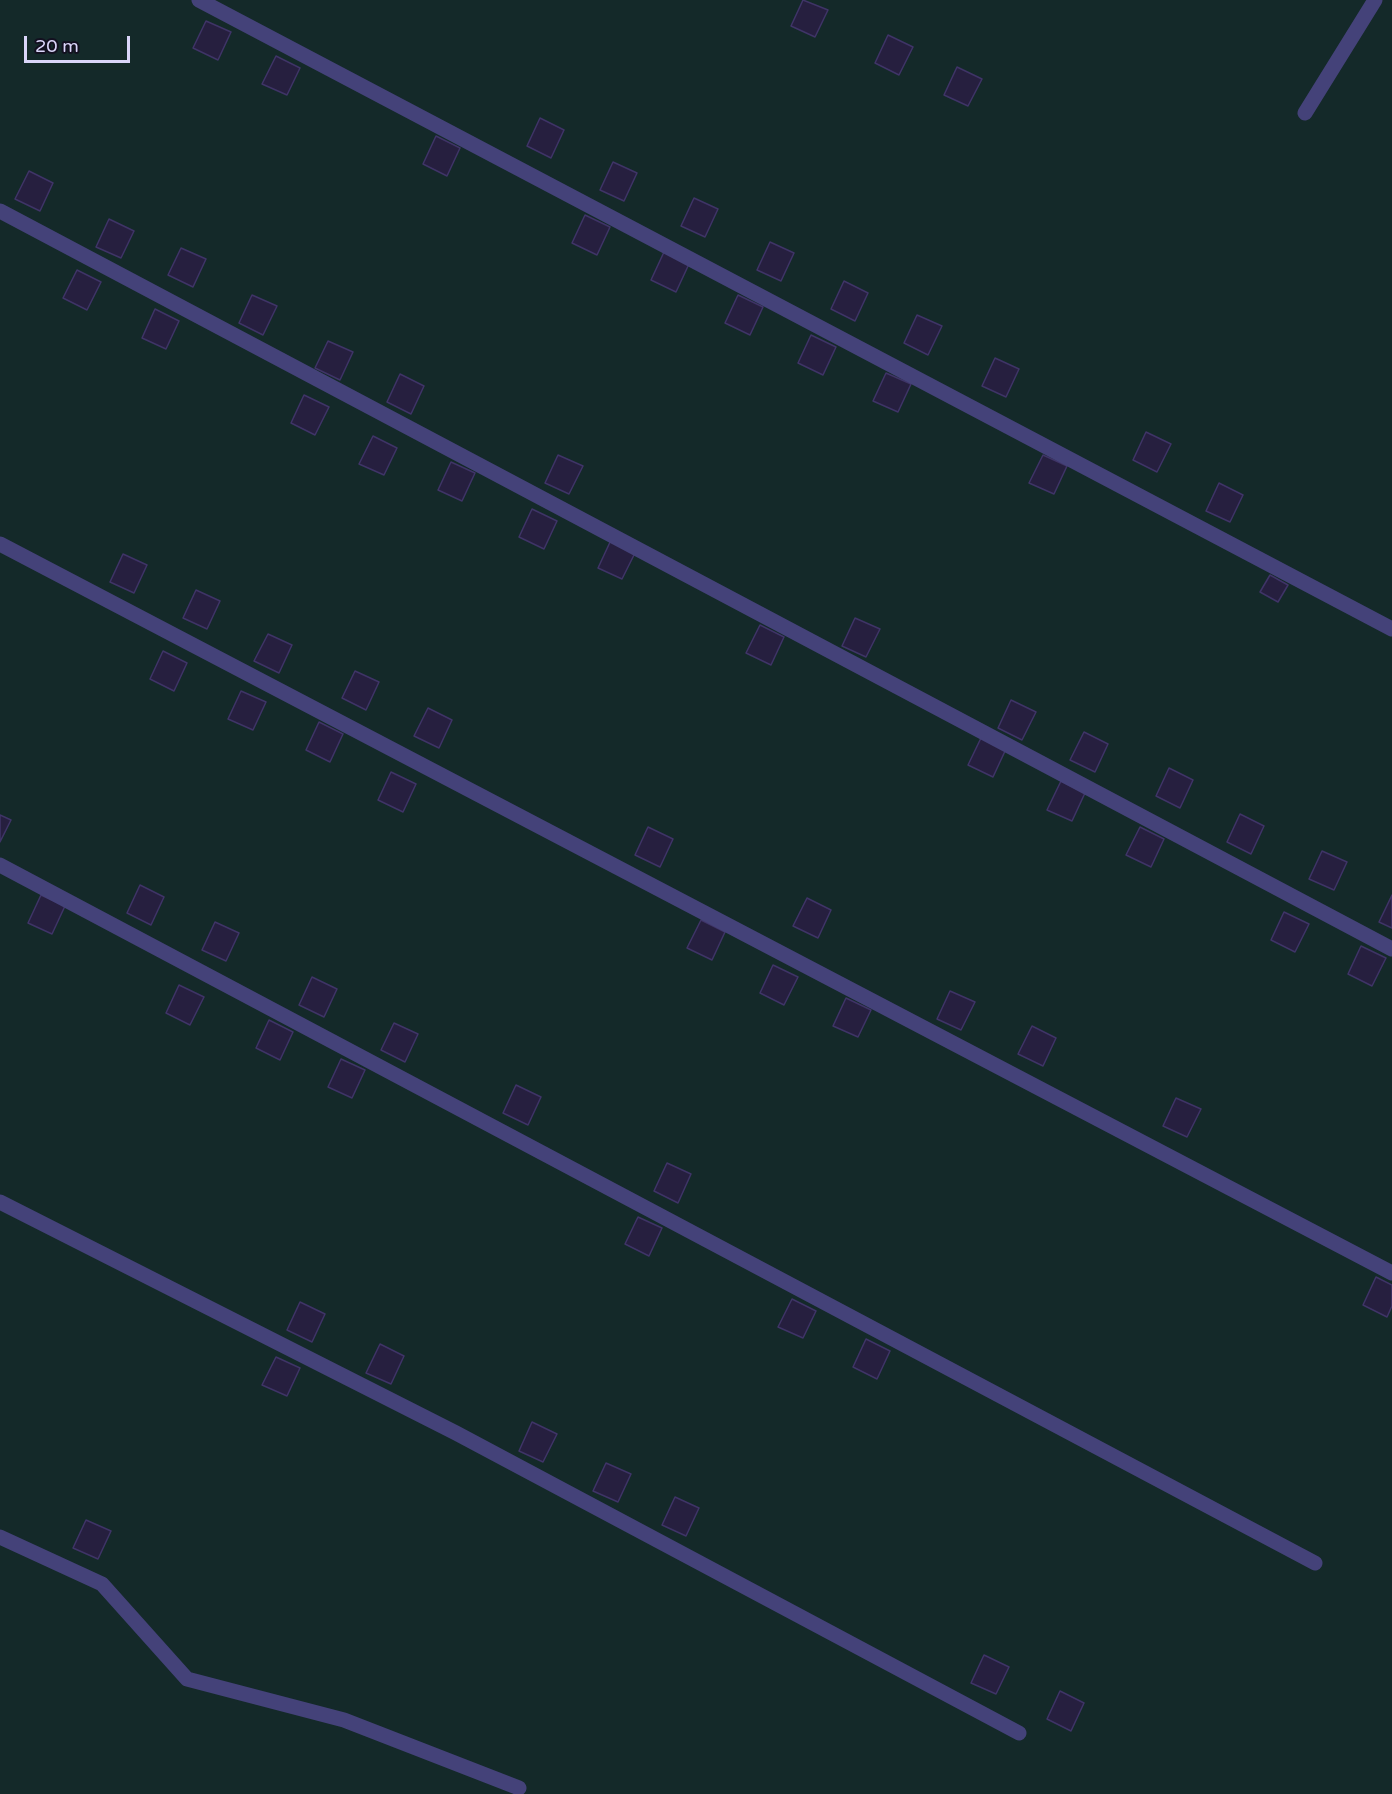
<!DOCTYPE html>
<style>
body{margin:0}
#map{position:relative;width:1392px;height:1794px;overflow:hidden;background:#131020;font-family:"Varela Round",sans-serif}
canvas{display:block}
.scale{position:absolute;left:24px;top:36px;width:106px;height:27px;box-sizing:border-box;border:3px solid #dad5f9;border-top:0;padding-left:8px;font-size:18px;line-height:21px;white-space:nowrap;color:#dad5f9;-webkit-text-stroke:4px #131020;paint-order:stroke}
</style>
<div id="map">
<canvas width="1392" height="1794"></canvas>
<div class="scale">20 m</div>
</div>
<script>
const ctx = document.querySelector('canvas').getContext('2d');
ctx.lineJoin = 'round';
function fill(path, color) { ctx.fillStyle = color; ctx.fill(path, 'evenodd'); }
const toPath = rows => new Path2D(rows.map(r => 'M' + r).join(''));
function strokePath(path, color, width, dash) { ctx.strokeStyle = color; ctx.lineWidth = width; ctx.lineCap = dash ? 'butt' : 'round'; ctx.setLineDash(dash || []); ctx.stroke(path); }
fill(toPath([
 [0,0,1392,0,1392,1794,0,1794]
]), '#142929');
const building = toPath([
 [803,0,828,10,815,37,791,26,803,0],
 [206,21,231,32,218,60,193,48,206,21],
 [888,35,913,47,899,75,875,63,888,35],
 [276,56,300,68,287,95,262,84,276,56],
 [957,67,982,79,968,106,944,95,957,67],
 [540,118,564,130,551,158,527,146,540,118],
 [436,136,460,148,447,176,423,164,436,136],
 [613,162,637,173,624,201,600,190,613,162],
 [29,171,53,183,40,211,15,199,29,171],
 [694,198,718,209,705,237,681,226,694,198],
 [585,215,610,227,597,255,572,243,585,215],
 [109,219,134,231,121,258,96,247,109,219],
 [770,242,794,253,781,281,757,270,770,242],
 [181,248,206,259,193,287,168,275,181,248],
 [664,252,689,264,676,292,651,280,664,252],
 [77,270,101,282,87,310,63,298,77,270],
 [844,281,868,293,855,321,831,309,844,281],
 [252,295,277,306,263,335,239,323,252,295],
 [738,295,763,307,750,335,725,323,738,295],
 [155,309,179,321,166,349,142,338,155,309],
 [917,315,942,326,928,355,904,343,917,315],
 [811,335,836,347,823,375,798,363,811,335],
 [328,341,353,352,340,380,315,368,328,341],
 [995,358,1019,369,1006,397,982,386,995,358],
 [886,373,911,384,898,412,873,401,886,373],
 [400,374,424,386,411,414,387,402,400,374],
 [304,395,329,407,315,435,291,423,304,395],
 [1146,432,1171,444,1157,472,1133,460,1146,432],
 [373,436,397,448,384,475,359,464,373,436],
 [558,455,583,466,569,494,545,483,558,455],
 [1043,455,1067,466,1054,494,1029,483,1043,455],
 [451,462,475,473,462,501,438,490,451,462],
 [1219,483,1243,495,1230,522,1206,511,1219,483],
 [532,509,557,521,544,549,519,537,532,509],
 [611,540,636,551,622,579,598,568,611,540],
 [123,554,147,565,134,593,110,582,123,554],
 [1270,575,1288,585,1278,602,1260,592,1270,575],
 [196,590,220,601,207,629,183,618,196,590],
 [855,618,880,629,866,657,842,646,855,618],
 [760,625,784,637,771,665,746,653,760,625],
 [268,634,292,645,279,673,254,661,268,634],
 [163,651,187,663,174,691,150,679,163,651],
 [355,671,379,682,366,710,342,698,355,671],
 [241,691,266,702,253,730,228,719,241,691],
 [1011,700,1036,712,1022,740,998,728,1011,700],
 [428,708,452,720,439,748,414,736,428,708],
 [319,722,343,734,330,762,306,750,319,722],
 [1084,732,1108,744,1095,772,1070,760,1084,732],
 [981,738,1006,749,993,777,968,765,981,738],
 [1169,768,1193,780,1180,808,1156,796,1169,768],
 [391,772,416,784,403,812,378,800,391,772],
 [1061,781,1085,793,1072,821,1047,810,1061,781],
 [1240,814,1264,826,1251,854,1227,842,1240,814],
 [0,815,11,820,0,842,0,815],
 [648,827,673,839,660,867,635,855,648,827],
 [1140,827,1164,839,1151,867,1126,855,1140,827],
 [1322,851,1347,862,1334,890,1309,879,1322,851],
 [140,885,164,897,151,925,127,913,140,885],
 [41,895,65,906,52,934,28,923,41,895],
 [1392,895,1392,928,1379,922,1392,895],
 [807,898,831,910,818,938,793,926,807,898],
 [1284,912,1309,924,1295,952,1271,940,1284,912],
 [701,920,725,932,712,960,687,948,701,920],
 [215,922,239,933,226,961,202,950,215,922],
 [1361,946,1386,958,1372,986,1348,974,1361,946],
 [773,965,798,977,784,1005,760,993,773,965],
 [312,977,337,989,324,1017,299,1005,312,977],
 [179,985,204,997,190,1025,166,1013,179,985],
 [950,991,975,1002,961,1030,937,1019,950,991],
 [846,998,871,1010,858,1037,833,1026,846,998],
 [269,1020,293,1032,280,1060,256,1048,269,1020],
 [394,1023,418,1034,405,1062,381,1050,394,1023],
 [1032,1026,1056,1038,1043,1066,1018,1054,1032,1026],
 [341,1059,365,1070,352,1098,328,1087,341,1059],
 [516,1085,541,1097,528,1125,503,1113,516,1085],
 [1176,1098,1201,1109,1187,1137,1163,1126,1176,1098],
 [667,1163,691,1174,678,1203,654,1191,667,1163],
 [638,1217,662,1228,649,1256,625,1244,638,1217],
 [1376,1277,1392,1285,1392,1306,1387,1317,1363,1305,1376,1277],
 [792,1299,816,1311,803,1338,778,1327,792,1299],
 [300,1302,325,1314,312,1342,287,1330,300,1302],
 [866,1339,890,1351,877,1379,853,1367,866,1339],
 [380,1344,404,1356,391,1384,366,1373,380,1344],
 [276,1357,300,1368,287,1396,262,1385,276,1357],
 [532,1422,557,1434,543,1462,519,1451,532,1422],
 [606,1463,631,1474,618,1502,593,1491,606,1463],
 [675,1497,699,1508,686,1536,662,1525,675,1497],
 [86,1520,111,1531,98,1559,73,1548,86,1520],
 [984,1655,1009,1667,996,1694,971,1683,984,1655],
 [1060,1691,1084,1703,1071,1731,1047,1719,1060,1691]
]);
fill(building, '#261f3f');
strokePath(building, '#3f3467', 1.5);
strokePath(toPath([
 [199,0,1392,629],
 [1305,113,1375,0],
 [0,211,1392,949],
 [0,544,1392,1273],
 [0,865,1315,1563],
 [0,1202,456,1433,1019,1733],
 [0,1537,102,1584,187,1679,344,1720,519,1788]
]), '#444279', 15);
</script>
